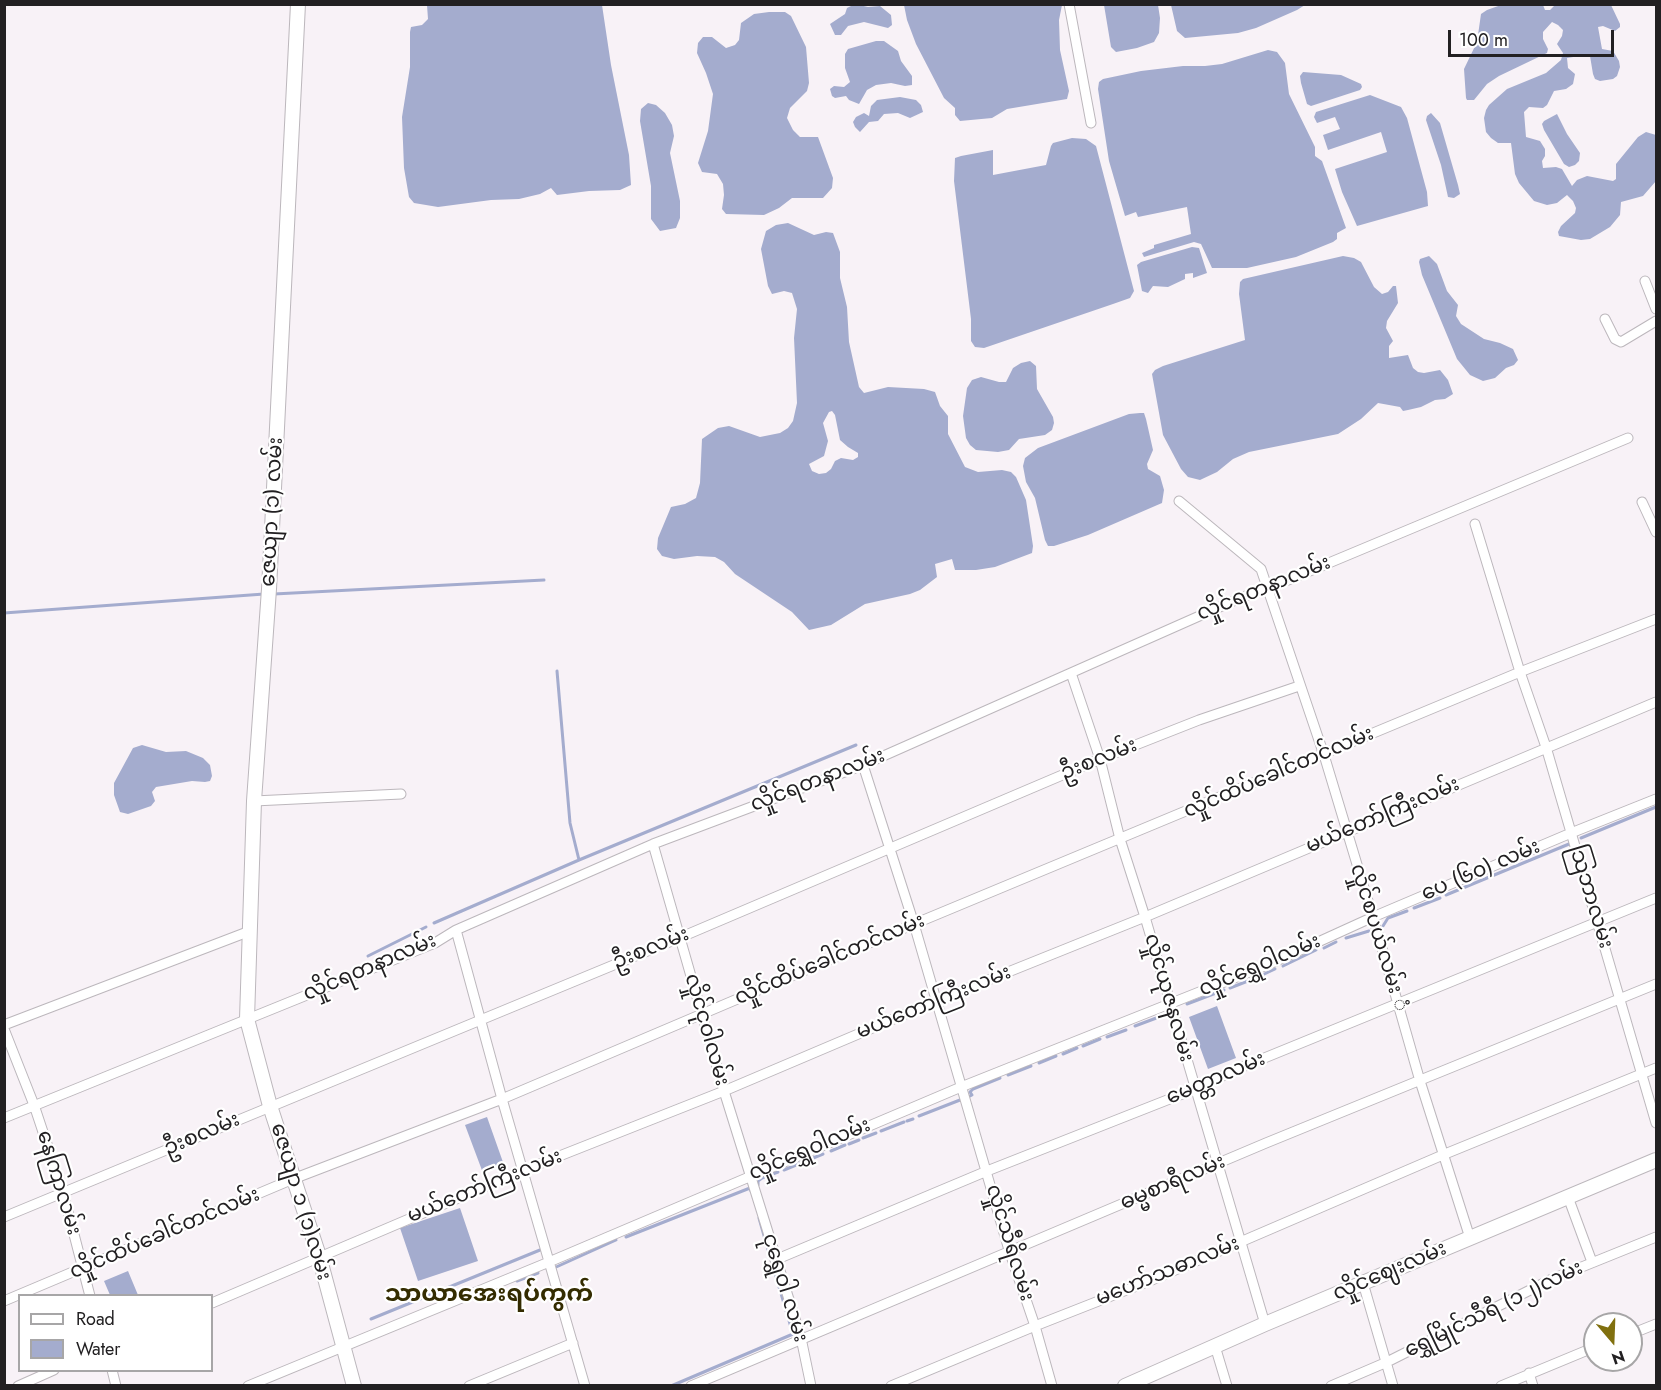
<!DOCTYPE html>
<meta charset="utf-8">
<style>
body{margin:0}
#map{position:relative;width:1661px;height:1390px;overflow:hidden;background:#f8f2f7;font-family:Jost,sans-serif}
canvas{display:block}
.frame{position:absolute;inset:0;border:6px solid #222022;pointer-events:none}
.legend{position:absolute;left:18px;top:1294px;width:195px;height:78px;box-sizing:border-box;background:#fff;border:2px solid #a7a6a7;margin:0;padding:8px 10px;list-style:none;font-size:18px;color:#222022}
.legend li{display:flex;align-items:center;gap:12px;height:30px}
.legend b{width:30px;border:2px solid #a7a6a7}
.north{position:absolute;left:1583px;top:1312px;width:60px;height:60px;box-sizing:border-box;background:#fff;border:2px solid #a7a6a7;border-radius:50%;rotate:161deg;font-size:16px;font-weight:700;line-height:24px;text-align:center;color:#222022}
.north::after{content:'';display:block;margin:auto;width:21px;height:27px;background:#81700f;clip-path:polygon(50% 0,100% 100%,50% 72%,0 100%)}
.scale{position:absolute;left:1448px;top:30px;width:166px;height:27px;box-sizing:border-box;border:3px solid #222022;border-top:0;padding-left:8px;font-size:18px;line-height:21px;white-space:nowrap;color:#222022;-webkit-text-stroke:4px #fff;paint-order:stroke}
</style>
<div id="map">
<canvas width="1661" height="1390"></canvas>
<div class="frame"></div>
<ul class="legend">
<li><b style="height:8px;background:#fff"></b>Road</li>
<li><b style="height:16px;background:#a4acce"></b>Water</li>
</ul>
<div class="north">N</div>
<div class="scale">100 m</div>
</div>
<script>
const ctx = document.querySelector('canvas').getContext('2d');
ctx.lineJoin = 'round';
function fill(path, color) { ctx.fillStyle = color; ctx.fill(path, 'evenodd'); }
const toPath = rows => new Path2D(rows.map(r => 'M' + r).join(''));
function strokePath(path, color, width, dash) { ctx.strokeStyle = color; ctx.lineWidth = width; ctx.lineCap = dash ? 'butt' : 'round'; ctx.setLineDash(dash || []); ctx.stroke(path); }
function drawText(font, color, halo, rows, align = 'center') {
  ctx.font = font + ' Jost,"Noto Sans Myanmar",sans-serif'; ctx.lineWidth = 4.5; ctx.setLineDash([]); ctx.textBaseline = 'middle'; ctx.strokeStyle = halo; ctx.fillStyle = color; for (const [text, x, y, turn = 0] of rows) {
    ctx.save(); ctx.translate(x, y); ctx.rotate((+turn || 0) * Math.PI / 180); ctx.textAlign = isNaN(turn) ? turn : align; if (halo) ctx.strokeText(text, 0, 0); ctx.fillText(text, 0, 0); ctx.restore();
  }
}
fill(toPath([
 [855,4,868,7,880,6,891,15,892,25,888,28,864,22,848,26,841,35,835,35,830,24,845,14,847,8],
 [427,5,602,5,611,65,629,155,631,185,620,190,589,191,557,195,551,188,540,194,519,199,491,200,438,207,414,203,409,197,404,168,402,117,410,67,410,32,411,27,422,25,428,19],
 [904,5,1062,5,1059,20,1060,50,1069,91,1067,99,1007,109,992,118,960,121,955,115,955,108,944,98,916,44,907,20],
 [1104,5,1158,5,1160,18,1159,33,1154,42,1137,48,1116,52,1111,47],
 [1171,5,1171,4,1305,5,1297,10,1256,28,1238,33,1185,38,1177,31],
 [1501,5,1543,5,1545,10,1550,10,1555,5,1611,5,1620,24,1620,27,1615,31,1603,26,1598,27,1602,49,1613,51,1619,61,1620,67,1617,76,1613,79,1600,81,1595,79,1593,74,1590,56,1586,55,1567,58,1568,68,1575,74,1573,84,1566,89,1554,91,1547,105,1543,108,1529,107,1524,112,1526,137,1540,141,1545,149,1545,156,1542,161,1543,168,1556,167,1562,169,1572,186,1577,180,1587,176,1613,181,1616,179,1616,164,1638,137,1646,132,1656,135,1656,181,1643,196,1621,202,1620,215,1610,227,1590,239,1581,240,1559,236,1558,232,1561,226,1575,213,1576,208,1573,201,1567,195,1557,203,1547,205,1534,201,1519,183,1515,174,1511,143,1498,143,1491,138,1486,132,1484,118,1486,110,1489,105,1507,89,1546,73,1561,60,1563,53,1557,44,1562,36,1563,30,1558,25,1552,22,1543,32,1543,39,1548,49,1547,53,1499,76,1487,84,1474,100,1467,100,1466,98,1464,69,1477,42,1481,14,1487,10],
 [769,12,785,12,791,16,806,47,809,83,807,91,790,108,787,118,793,130,800,137,818,137,833,178,832,188,823,198,792,198,779,208,764,215,726,214,722,209,724,195,723,184,717,174,702,172,698,163,708,131,713,94,706,73,697,53,698,43,703,37,712,37,726,48,735,45,739,40,741,23,754,14],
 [876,41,884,41,898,51,901,61,912,76,912,85,905,86,891,83,876,85,867,90,859,104,849,100,846,96,835,98,832,96,830,89,834,86,844,87,850,82,845,68,845,54,848,49],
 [1268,50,1277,52,1285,63,1289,94,1315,147,1315,156,1322,161,1346,228,1337,233,1337,239,1333,242,1296,257,1247,268,1212,268,1201,244,1194,242,1144,257,1142,253,1154,248,1154,245,1191,234,1187,207,1138,217,1136,212,1125,216,1109,161,1098,89,1099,82,1103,79,1141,71,1183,66,1205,66,1222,64],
 [1303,72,1341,75,1361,84,1362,87,1360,90,1311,106,1307,104,1301,83,1300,76],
 [1370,95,1401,107,1407,118,1427,192,1428,206,1357,226,1342,192,1335,169,1387,152,1381,132,1328,150,1323,135,1340,129,1335,117,1317,123,1314,117,1316,112],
 [900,97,916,100,921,105,923,112,910,118,898,113,884,114,878,121,869,122,860,132,855,127,853,122,856,117,864,113,869,116,871,106,877,100],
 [648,103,656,105,665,113,672,125,674,136,670,153,680,201,680,218,676,228,660,231,651,219,651,186,640,121,641,109],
 [1431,113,1440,123,1458,185,1460,194,1454,198,1448,197,1441,165,1426,120,1427,116],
 [1557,114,1567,134,1580,153,1579,161,1575,165,1569,167,1564,164,1544,130,1542,124,1544,121],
 [1072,138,1086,139,1096,146,1134,291,1130,298,1113,304,984,348,975,347,971,341,971,319,954,181,955,158,961,156,993,150,993,175,1046,165,1051,146,1053,143],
 [788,223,814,235,826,232,833,233,840,252,840,278,847,307,849,342,859,387,864,393,888,387,924,389,935,392,940,406,948,416,948,434,965,467,978,472,1002,470,1011,472,1016,477,1026,500,1033,546,1032,553,995,567,976,570,955,570,952,559,935,564,937,577,920,590,910,594,865,604,831,625,809,630,792,612,735,574,724,562,715,557,697,556,674,559,662,556,657,549,658,538,671,507,685,504,696,498,700,483,702,439,718,428,729,426,760,437,780,433,788,428,793,421,797,403,794,338,797,309,792,293,784,291,772,294,768,286,761,249,766,231,776,225],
 [832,411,835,415,840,440,848,447,858,453,858,457,853,460,841,458,835,461,831,469,826,473,819,474,812,471,809,464,824,456,828,441,823,423,829,412],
 [1192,247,1199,248,1207,273,1193,278,1193,273,1185,274,1185,279,1168,287,1153,286,1148,293,1142,291,1137,265,1141,262],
 [1343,256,1354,258,1361,262,1374,287,1382,294,1388,292,1393,286,1396,286,1398,303,1387,321,1386,328,1393,341,1389,346,1389,358,1408,355,1413,368,1418,372,1424,373,1440,370,1448,380,1453,394,1445,399,1435,400,1421,407,1408,410,1403,411,1400,407,1378,403,1361,419,1338,434,1249,452,1233,459,1217,472,1200,480,1188,477,1181,469,1163,435,1152,374,1155,370,1163,366,1245,340,1239,294,1240,282,1243,279],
 [1429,256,1437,264,1447,291,1458,305,1456,316,1461,324,1484,339,1500,343,1513,349,1518,360,1514,365,1506,368,1495,378,1483,381,1470,375,1457,359,1422,275,1419,262,1420,259],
 [1030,361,1036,366,1037,389,1053,417,1054,423,1052,430,1045,435,1019,439,1009,450,998,452,976,450,970,445,966,438,963,416,967,388,972,380,981,377,999,382,1006,382,1013,368,1021,363],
 [1140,413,1144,413,1146,419,1153,450,1147,464,1148,469,1160,476,1164,490,1162,503,1088,535,1054,546,1048,546,1045,540,1035,498,1026,482,1023,466,1025,458,1038,448,1129,414],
 [142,745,166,752,186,751,203,758,210,765,212,776,210,781,205,782,192,781,156,787,152,792,155,801,151,806,128,814,120,812,114,795,114,783,133,748],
 [1217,1006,1236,1058,1208,1069,1189,1017],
 [487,1117,504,1165,483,1173,465,1125],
 [460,1208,478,1261,418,1281,400,1228],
 [128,1271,138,1295,110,1295,104,1281]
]), '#a4acce');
strokePath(toPath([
 [274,594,544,580],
 [4,613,264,594],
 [557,671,570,823,579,860],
 [1581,838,1656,807],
 [1446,895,1569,844],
 [1414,908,1440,898],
 [434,923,579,860,856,745],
 [1383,926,1388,918,1407,911],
 [1346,938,1369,931],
 [1324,948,1336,942],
 [368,956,426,927],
 [1283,966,1316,950],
 [1260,976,1275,969],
 [1230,988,1253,979],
 [1187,1004,1224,990],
 [1135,1026,1167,1014],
 [1107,1037,1126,1030],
 [1083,1046,1100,1039],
 [1063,1054,1077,1048],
 [1039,1063,1056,1056],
 [1008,1075,1031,1066],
 [970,1096,972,1095,970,1092,973,1089,1000,1078],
 [919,1116,960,1100],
 [907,1121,913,1119],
 [881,1131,904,1122],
 [863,1138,876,1133],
 [849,1144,859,1140],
 [831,1151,845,1145],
 [784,1170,823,1154],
 [758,1185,758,1181,762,1178,778,1172],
 [759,1218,769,1253],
 [626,1237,750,1188,751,1191],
 [554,1268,616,1240],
 [517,1281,538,1273],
 [371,1319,540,1250],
 [671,1386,793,1334,772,1263]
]), '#a4acce', 3);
const street = toPath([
 [1069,4,1091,123],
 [1645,281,1656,309],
 [1605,319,1615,339,1621,342,1656,321],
 [1179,501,1261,569,1324,755,1378,934,1420,1081,1470,1238],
 [1642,502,1656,532],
 [1475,524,1520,672,1546,747,1656,1123],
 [1071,673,1100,759,1120,839,1145,917,1265,1324],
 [863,765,914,924,1009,1250,1035,1326,1052,1386],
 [254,801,401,794],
 [653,844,724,1091,801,1338,811,1386],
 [456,930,502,1099,585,1386],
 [4,1025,250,931],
 [4,1029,34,1105,63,1192,90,1296],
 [4,1118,435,943,456,930,653,844,863,765,1240,598,1269,588,1628,438],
 [1568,1197,1592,1262],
 [4,1217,679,938,1100,759,1199,720,1299,686],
 [775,1260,987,1171,1195,1089,1235,1070,1656,898],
 [1363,1283,1393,1386],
 [4,1301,293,1179,502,1099,914,924,1520,672,1656,619],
 [212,1303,524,1170,724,1091,936,1001,1145,917,1656,702],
 [1631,1334,1656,1324],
 [1215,1346,1227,1386],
 [112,1370,116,1386],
 [1529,1373,1533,1386],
 [18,1386,54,1370],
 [248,1386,549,1262,961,1087,1272,963,1373,917,1571,833,1656,799],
 [469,1386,573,1343],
 [691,1386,1266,1143,1656,984],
 [891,1386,1035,1326,1152,1280,1445,1154,1656,1068],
 [1331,1386,1387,1362,1552,1279,1656,1237],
 [1501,1386,1595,1347]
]);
const secondary = toPath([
 [298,4,269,589,254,801,247,1019,270,1106,319,1256,354,1386],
 [1125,1386,1265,1324,1656,1160]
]);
strokePath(street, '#bcb7bc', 11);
strokePath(secondary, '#bcb7bc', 16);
strokePath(street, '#fff', 9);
strokePath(secondary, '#fff', 14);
drawText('21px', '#222022', '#fff', [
 ["ဇေယျာ (၁) လမ်း",273,512,-87],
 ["လှိုင်ရတနာလမ်း",1264,589,-22],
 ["ဦးစလမ်း",1099,760,-22],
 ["လှိုင်ထိပ်ခေါင်တင်လမ်း",1279,773,-23],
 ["လှိုင်ရတနာလမ်း",818,781,-21],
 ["မယ်တော်ကြီးလမ်း",1383,816,-23],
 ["ပေ (၆၀) လမ်း",1481,871,-23],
 ["သြဘာလမ်း",1590,897,73],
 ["လှိုင်စပယ်လမ်း ံ",1378,938,73],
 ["ဦးစလမ်း",651,949,-22],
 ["လှိုင်ထိပ်ခေါင်တင်လမ်း",830,960,-23],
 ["လှိုင်ရွှေဝါလမ်း",1260,966,-23],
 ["လှိုင်ရတနာလမ်း",370,968,-23],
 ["လှိုင်ယုဇနလမ်း",1168,998,74],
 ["မယ်တော်ကြီးလမ်း",934,1003,-22],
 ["လှိုင်ငုဝါလမ်း",706,1030,74],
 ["မေတ္တာလမ်း",1216,1079,-23],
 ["ဦးစလမ်း",202,1135,-23],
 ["လှိုင်ရွှေဝါလမ်း",810,1150,-23],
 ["နေကြာလမ်း",58,1183,73],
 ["ဓမ္မစာရီလမ်း",1173,1183,-23],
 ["မယ်တော်ကြီးလမ်း",485,1187,-22],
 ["ဇေယျာ ၁ (၁)လမ်း",300,1202,73],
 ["လှိုင်ထိပ်ခေါင်တင်လမ်း",165,1234,-23],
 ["လှိုင်သီရိလမ်း",1009,1243,73],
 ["မဟော်သဓာလမ်း",1168,1272,-22],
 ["လှိုင်ဈေးလမ်း",1390,1272,-23],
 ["ငုရွှေဝါ လမ်း",784,1288,73],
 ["ရွှေမြိုင်သီရီ (၁၂)လမ်း",1494,1310,-26]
]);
drawText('bold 24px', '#342c01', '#fff', [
 ["သာယာအေးရပ်ကွက်",489,1295]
]);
</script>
